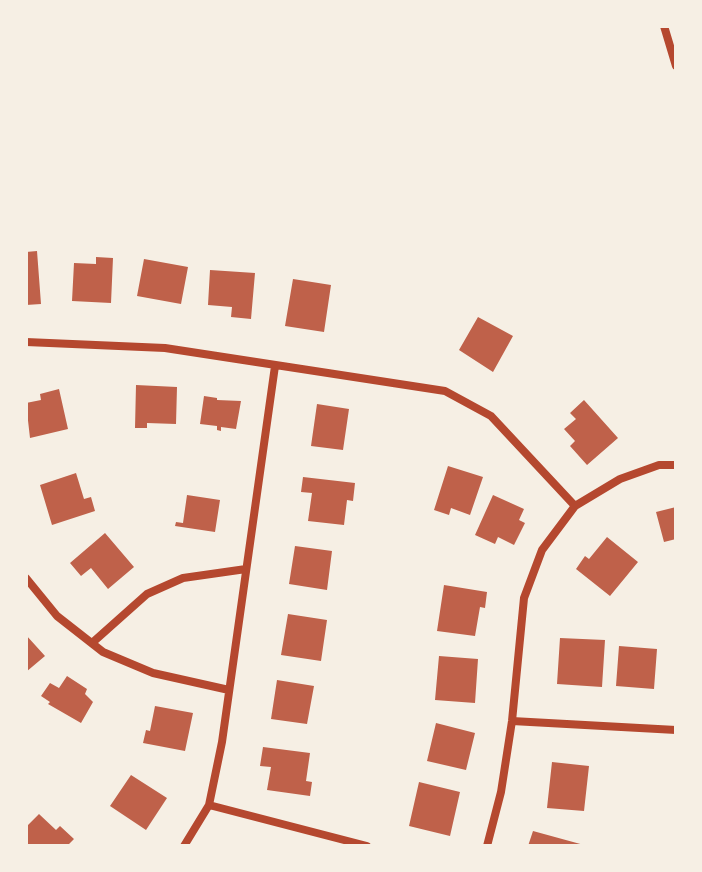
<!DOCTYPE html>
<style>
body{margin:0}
#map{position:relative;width:702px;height:872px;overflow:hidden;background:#f6efe4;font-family:Montserrat,sans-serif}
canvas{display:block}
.frame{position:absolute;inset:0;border:28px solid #f6efe4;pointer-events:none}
</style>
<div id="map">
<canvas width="702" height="872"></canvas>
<div class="frame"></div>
</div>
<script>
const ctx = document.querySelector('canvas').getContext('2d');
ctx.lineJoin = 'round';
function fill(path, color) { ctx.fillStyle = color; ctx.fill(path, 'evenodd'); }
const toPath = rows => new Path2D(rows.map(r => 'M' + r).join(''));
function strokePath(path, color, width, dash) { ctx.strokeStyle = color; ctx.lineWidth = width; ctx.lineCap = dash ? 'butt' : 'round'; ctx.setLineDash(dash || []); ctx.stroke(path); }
fill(toPath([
 [37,251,41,304,26,305,26,252],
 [96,257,113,258,111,303,72,301,74,263,96,264],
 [144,259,188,267,181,304,137,296],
 [210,270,255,273,251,319,231,317,232,307,208,305],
 [293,279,331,285,324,332,285,326],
 [478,317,513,336,493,372,459,350],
 [136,385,177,387,176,424,147,423,147,428,135,428],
 [59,389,68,429,30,438,26,403,41,400,40,394],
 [204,396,217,398,217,400,241,401,236,429,221,427,221,431,217,430,217,426,200,424],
 [584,400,618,438,587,465,570,446,575,441,564,429,576,419,570,413],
 [317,404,349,409,343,450,311,446],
 [448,466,483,477,470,515,451,508,449,515,434,510],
 [76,473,84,499,91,497,95,511,52,525,40,485],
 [303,477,355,483,353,501,347,500,344,525,308,521,312,493,301,492],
 [187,495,220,500,215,532,175,526,176,522,183,523],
 [493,495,524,509,519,520,525,523,514,545,498,537,495,544,475,535],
 [676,507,676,539,664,542,656,512],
 [105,533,134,567,108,589,91,568,81,576,70,563],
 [607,537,638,562,610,596,576,569,585,556,589,559],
 [295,546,332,551,327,590,289,584],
 [444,585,487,592,485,608,480,607,475,636,437,631],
 [288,614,327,620,321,661,281,655],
 [26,635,45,656,26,672],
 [560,638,605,640,602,687,557,684],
 [619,646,657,649,654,689,616,686],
 [439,656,478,659,475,703,435,700],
 [67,676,87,689,85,694,93,702,81,723,48,704,50,702,41,696,50,683,59,688],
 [277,680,314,686,307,724,271,719],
 [155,706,193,713,185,751,143,743,146,730,150,731],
 [436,723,475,733,466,770,427,761],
 [263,747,310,753,306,781,312,782,310,796,267,790,271,767,260,766],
 [552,762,589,766,584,811,547,808],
 [131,775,167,798,146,830,110,806],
 [419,782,460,792,450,836,409,826],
 [39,814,56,830,60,826,74,839,67,846,26,846,26,827],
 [533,831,584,845,584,846,528,846]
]), '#bf614a');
strokePath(toPath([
 [664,26,676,66],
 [26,342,165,348,445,391,491,416,575,506],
 [26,578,57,616,103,652,153,673,229,690],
 [92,643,147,594,183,578,246,569],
 [512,721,676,730],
 [209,805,367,846],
 [184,846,209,805,222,742,275,366],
 [487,846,501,792,512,721,524,598,542,550,575,506,620,479,659,465,676,465]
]), '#b5482f', 8);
</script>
